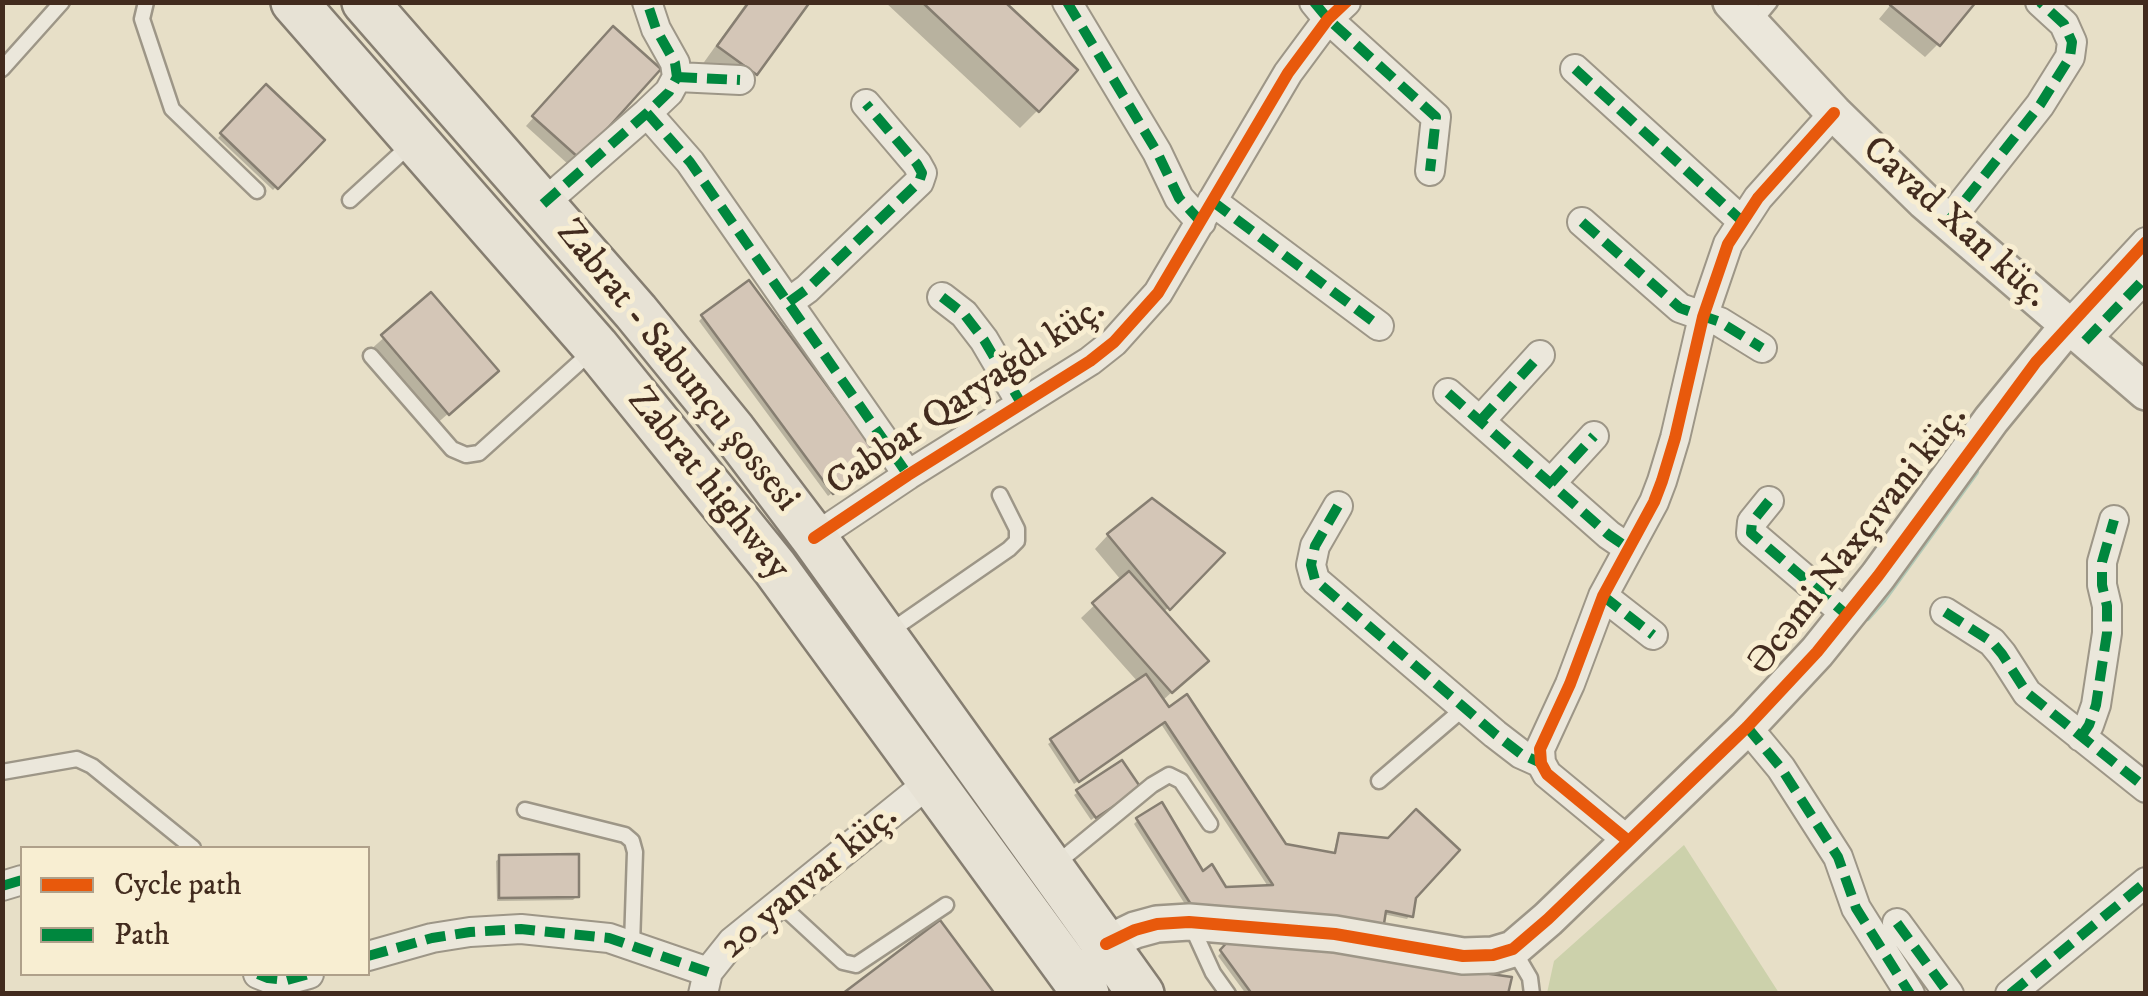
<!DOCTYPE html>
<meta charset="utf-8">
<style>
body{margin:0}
#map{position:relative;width:2148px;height:996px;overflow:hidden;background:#e7dfc7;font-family:"IM FELL DW Pica",serif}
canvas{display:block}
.frame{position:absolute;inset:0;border:5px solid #422b1e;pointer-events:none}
.legend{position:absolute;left:20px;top:846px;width:350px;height:130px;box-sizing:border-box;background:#f8eed2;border:2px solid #afa08a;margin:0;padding:12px 18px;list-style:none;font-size:30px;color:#422b1e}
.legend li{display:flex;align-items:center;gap:20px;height:50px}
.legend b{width:50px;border:2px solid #afa08a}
</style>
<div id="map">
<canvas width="2148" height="996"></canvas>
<div class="frame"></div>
<ul class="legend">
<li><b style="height:12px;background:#e8590c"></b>Cycle path</li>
<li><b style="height:12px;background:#00873e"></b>Path</li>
</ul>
</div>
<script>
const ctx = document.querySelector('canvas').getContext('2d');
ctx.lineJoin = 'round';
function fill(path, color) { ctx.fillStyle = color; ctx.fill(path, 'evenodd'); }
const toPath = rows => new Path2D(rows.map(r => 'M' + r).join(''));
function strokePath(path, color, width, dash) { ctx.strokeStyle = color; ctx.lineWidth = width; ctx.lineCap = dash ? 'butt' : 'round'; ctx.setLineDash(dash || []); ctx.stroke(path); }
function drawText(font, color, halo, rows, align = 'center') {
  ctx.font = font + ' "IM FELL DW Pica",serif'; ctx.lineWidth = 10; ctx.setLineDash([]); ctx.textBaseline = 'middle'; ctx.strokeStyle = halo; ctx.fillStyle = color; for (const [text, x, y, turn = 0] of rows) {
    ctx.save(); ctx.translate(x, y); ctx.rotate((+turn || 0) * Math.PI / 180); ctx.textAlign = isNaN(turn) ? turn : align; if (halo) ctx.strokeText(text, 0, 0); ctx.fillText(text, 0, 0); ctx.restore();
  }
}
fill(toPath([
 [1684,845,1779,993,1547,993,1554,961]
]), '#ccd1ab');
fill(toPath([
 [747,2,807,2,755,73,738,91,702,65],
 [885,2,1001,2,1038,110,1020,128],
 [1893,2,1938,44,1925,57,1879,19],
 [605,38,657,69,569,165,526,126],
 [266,88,321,140,273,190,218,138],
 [431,296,482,384,434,426,369,351],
 [703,317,874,462,828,496,699,321],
 [1108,535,1221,553,1163,613,1192,674,1162,701,1284,846,1333,855,1337,839,1340,835,1414,897,1410,915,1407,919,1383,914,1195,920,1134,824,1138,820,1202,874,1225,890,1269,888,1161,724,1074,784,1048,744,1138,682,1081,618,1121,580,1095,549],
 [1134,791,1091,820,1074,795,1078,792],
 [500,858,577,896,573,900,497,901,496,861],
 [1232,941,1506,994,1246,994,1218,956]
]), '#0003');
strokePath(toPath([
 [1867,617,1883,599,1975,472]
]), '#b2c9b6', 8);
const building = toPath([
 [749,2,810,2,757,75,717,46,749,2],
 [922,2,1005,2,1078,70,1039,112,922,2],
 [1892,2,1976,2,1940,46,1890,5,1892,2],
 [613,26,661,69,580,159,532,116,613,26],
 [266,84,325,140,278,189,220,133,266,84],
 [749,280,881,459,833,494,701,315,749,280],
 [431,292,499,371,449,415,381,335,431,292],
 [1152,498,1225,553,1170,610,1107,534,1152,498],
 [1129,571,1209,661,1172,693,1092,603,1129,571],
 [1146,674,1169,707,1187,694,1286,844,1335,853,1339,833,1388,838,1416,809,1460,850,1416,898,1413,917,1386,911,1383,930,1199,917,1136,818,1162,802,1203,871,1212,864,1226,887,1273,885,1165,722,1079,782,1050,739,1146,674],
 [1122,760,1141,788,1096,818,1076,790,1122,760],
 [579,854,579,897,499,898,499,855,579,854],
 [940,920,995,994,842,994,940,920],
 [1231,938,1512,977,1508,994,1252,994,1220,950,1231,938]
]);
fill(building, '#d4c6b7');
strokePath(building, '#867e71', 2.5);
const service = toPath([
 [146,2,142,19,172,109,257,191],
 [1751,25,1770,2],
 [2,69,62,2],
 [350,200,410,145],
 [371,356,452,449,466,455,479,453,592,351],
 [889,632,1009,549,1017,541,1017,529,1000,495],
 [2,772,77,759,92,766,193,848],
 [1379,781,1464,708],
 [525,810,625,835,632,841,635,852,632,945],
 [1056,864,1152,785,1169,775,1181,781,1210,824],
 [779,903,843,962,856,965,946,905],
 [1192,927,1213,973,1228,994],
 [1513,949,1530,978,1532,994]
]);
const minor = toPath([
 [1067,2,1157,152,1179,198,1201,222],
 [1314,2,1328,19,1436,117,1430,171],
 [1575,69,1742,221],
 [677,77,740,80],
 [647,113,690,162,908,475],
 [1212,201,1379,326],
 [543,204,647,113,669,92,677,77,675,63,656,29,647,2],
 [1582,222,1680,308,1720,322,1762,348],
 [1947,223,2040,105,2070,57,2072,42,2064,24,2040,2],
 [942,297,964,314,984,340,1021,403],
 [789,302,807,289,919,182,922,173,917,164,866,104],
 [2068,326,2146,242],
 [2085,341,2146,277],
 [1448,393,1609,535,1628,548],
 [1480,421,1540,355],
 [1551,483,1594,436],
 [1769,501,1752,522,1751,533,1847,615],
 [1338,506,1315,546,1311,565,1315,580,1495,734,1521,754,1541,763],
 [814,538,908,475,1090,361,1114,342,1158,293,1288,73,1328,19,1346,2],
 [1603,596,1653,635],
 [1945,612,1992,642,2002,654,2027,693,2146,788],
 [1747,727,1781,768,1838,857,1856,908,1910,994],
 [2081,737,2089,725,2096,705,2107,633,2107,606,2102,585,2102,562,2114,520],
 [1627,840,1547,774,1541,763,1540,749,1570,684,1603,596,1654,502,1662,481,1675,438,1703,317,1728,244,1758,198,1834,113],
 [2,886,22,880],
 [1897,923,1949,994],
 [368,956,432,938,470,932,521,929,609,938,708,972],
 [258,974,268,978,287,980,309,974],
 [703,994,708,972,732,942,931,781],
 [2010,994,2146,882]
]);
const tertiary = toPath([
 [1731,2,1834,113,1924,201,2146,392],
 [1106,944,1135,930,1157,924,1189,922,1335,934,1463,956,1493,955,1513,949,1548,919,1747,727,1817,652,1878,576,1991,420,2068,326]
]);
const primary = toPath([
 [294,2,596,347,775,568,1086,994],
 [365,2,636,312,733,431,814,538,1141,994]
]);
strokePath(service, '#9d9687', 19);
strokePath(minor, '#9d9687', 32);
strokePath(tertiary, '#9d9687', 40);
strokePath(primary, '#867e71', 50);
strokePath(service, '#ebe7db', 14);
strokePath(minor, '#ebe7db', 28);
strokePath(tertiary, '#ebe7db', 35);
strokePath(primary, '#e7e2d5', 45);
strokePath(toPath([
 [1067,2,1157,152,1179,198,1201,222],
 [1314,2,1328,19,1436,117,1430,171],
 [1575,69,1742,221],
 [677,77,740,80],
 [647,113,690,162,908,475],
 [1212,201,1379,326],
 [543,204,647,113,669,92,677,77,675,63,656,29,647,2],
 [1582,222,1680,308,1720,322,1762,348],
 [1947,223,2040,105,2070,57,2072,42,2064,24,2040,2],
 [942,297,964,314,984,340,1021,403],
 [789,302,807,289,919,182,922,173,917,164,866,104],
 [2085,341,2146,277],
 [1448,393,1609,535,1628,548],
 [1480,421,1540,355],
 [1551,483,1594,436],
 [1769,501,1752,522,1751,533,1847,615],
 [1338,506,1315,546,1311,565,1315,580,1495,734,1521,754,1541,763],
 [1603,596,1653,635],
 [1945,612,1992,642,2002,654,2027,693,2146,788],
 [1747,727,1781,768,1838,857,1856,908,1910,994],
 [2081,737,2089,725,2096,705,2107,633,2107,606,2102,585,2102,562,2114,520],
 [2,886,22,880],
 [1897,923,1949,994],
 [368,956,432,938,470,932,521,929,609,938,708,972],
 [258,974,268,978,287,980,309,974],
 [2010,994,2146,882]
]), '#00873e', 10, [20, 10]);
strokePath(toPath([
 [814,538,908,475,1090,361,1114,342,1158,293,1288,73,1328,19,1346,2],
 [1627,840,1547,774,1541,763,1540,749,1570,684,1603,596,1654,502,1662,481,1675,438,1703,317,1728,244,1758,198,1834,113],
 [1106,944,1135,930,1157,924,1189,922,1335,934,1463,956,1493,955,1513,949,1548,919,1747,727,1817,652,1878,576,2036,362,2146,242]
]), '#e8590c', 12);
drawText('38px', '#422b1e', '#f8eed2', [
 ["Cavad Xan küç.",1954,224,42],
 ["Zabrat - Sabunçu şossesi",676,367,51],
 ["Cabbar Qaryağdı küç.",967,398,-34],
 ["Zabrat highway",707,485,51],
 ["Əcəmi Naxçıvani küç.",1859,541,-52],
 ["20 yanvar küç.",810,883,-40]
]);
</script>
